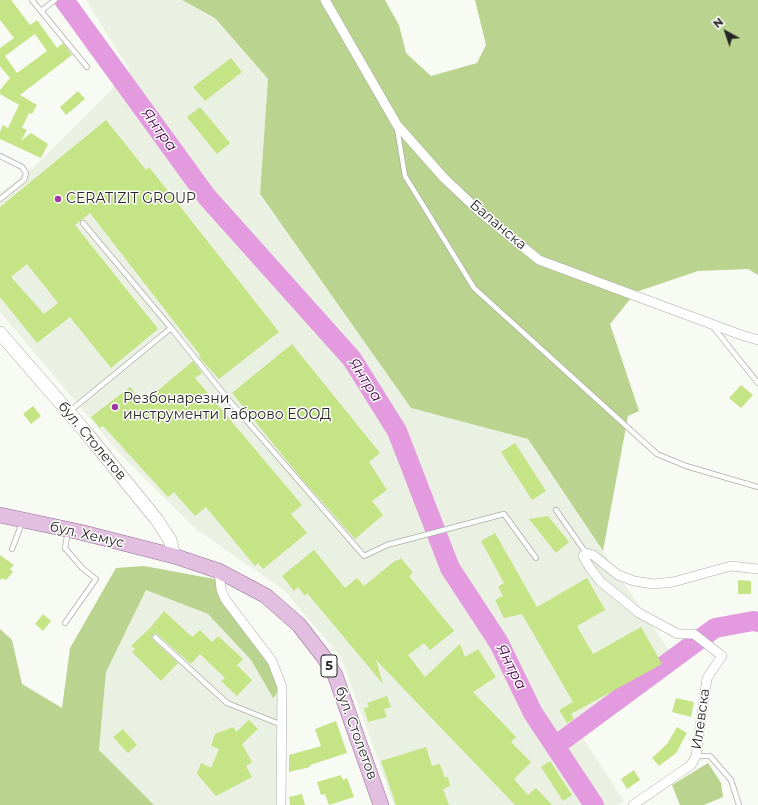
<!DOCTYPE html>
<meta charset="utf-8">
<style>
body{margin:0}
#map{position:relative;width:758px;height:805px;overflow:hidden;background:#f8fbf3;font-family:Montserrat,sans-serif}
canvas{display:block}
.north{position:absolute;left:706px;top:12px;width:40px;height:40px;-webkit-text-stroke:3px #fff;paint-order:stroke;rotate:320deg;font-size:11px;font-weight:700;line-height:16px;text-align:center;color:#262725}
.north::after{content:'';display:block;margin:auto;width:14px;height:18px;background:#262725;clip-path:polygon(50% 0,100% 100%,50% 72%,0 100%)}
</style>
<div id="map">
<canvas width="758" height="805"></canvas>
<div class="north">N</div>
</div>
<script>
const ctx = document.querySelector('canvas').getContext('2d');
ctx.lineJoin = 'round';
function fill(path, color) { ctx.fillStyle = color; ctx.fill(path, 'evenodd'); }
const toPath = rows => new Path2D(rows.map(r => 'M' + r).join(''));
function strokePath(path, color, width, dash) { ctx.strokeStyle = color; ctx.lineWidth = width; ctx.lineCap = dash ? 'butt' : 'round'; ctx.setLineDash(dash || []); ctx.stroke(path); }
function drawText(font, color, halo, rows, align = 'center') {
  ctx.font = font + ' Montserrat,sans-serif'; ctx.lineWidth = 3; ctx.setLineDash([]); ctx.textBaseline = 'middle'; ctx.strokeStyle = halo; ctx.fillStyle = color; for (const [text, x, y, turn = 0] of rows) {
    ctx.save(); ctx.translate(x, y); ctx.rotate((+turn || 0) * Math.PI / 180); ctx.textAlign = isNaN(turn) ? turn : align; if (halo) ctx.strokeText(text, 0, 0); ctx.fillText(text, 0, 0); ctx.restore();
  }
}
fill(toPath([
 [86,0,182,0,215,18,268,79,260,195,411,408,528,439,680,667,583,738,624,801,619,805,394,805,341,657,283,589,198,531,119,453,0,312,0,193,36,165,130,71],
 [146,590,208,614,251,660,273,697,282,687,281,805,154,805,99,750,106,672]
]), '#ebf1e2');
fill(toPath([
 [182,0,385,0,399,25,406,53,431,76,477,63,486,45,475,0,758,0,758,275,748,269,698,271,636,292,610,324,639,411,628,416,603,551,528,439,411,408,260,194,268,79,215,18],
 [144,566,220,580,221,589,263,647,282,687,273,698,251,660,208,614,146,590,106,672,99,750,154,805,0,805,0,629,12,640,22,684,62,708,70,648,116,568],
 [708,763,721,783,723,797,704,805,680,805,672,785]
]), '#bad38e');
strokePath(toPath([
 [64,0,207,197,352,359,397,431,450,568,499,643,533,713,594,805],
 [555,746,715,628,753,621,758,622]
]), '#e39adf', 20);
fill(toPath([
 [0,0,11,0,30,25,37,20,57,48,63,43,72,55,20,95,37,105,32,114,29,113,22,128,27,130,21,141,31,133,48,144,41,158,0,139,0,132,3,125,8,128,19,105,0,94,0,90,10,78,0,66,0,48,14,38,0,20],
 [35,34,47,51,17,73,5,56],
 [231,58,242,72,205,101,193,87],
 [78,91,85,99,66,115,60,107],
 [200,107,230,143,217,154,187,117],
 [106,120,146,170,149,167,279,332,219,379,199,357,200,355,90,213,75,225,158,329,111,368,70,317,37,343,0,297,0,207],
 [27,264,58,303,44,314,11,277],
 [292,344,380,453,369,462,387,490,372,501,383,515,355,539,301,478,232,393],
 [193,361,202,373,195,378,302,505,291,514,307,533,263,569,258,563,255,566,206,507,195,516,174,492,168,497,103,426,100,428,91,417,130,387,143,403],
 [741,385,753,395,741,408,729,398],
 [33,406,41,416,31,424,23,414],
 [515,443,546,491,532,500,501,452],
 [548,516,569,542,556,553,529,519],
 [495,533,537,607,587,578,605,610,577,626,593,654,641,627,662,664,571,714,574,719,567,723,559,710,573,702,522,614,504,618,495,600,503,596,498,587,504,583,481,541],
 [314,550,345,588,357,578,364,586,396,560,397,561,401,558,413,573,409,576,454,631,430,650,424,643,408,655,425,677,460,644,465,657,478,649,496,677,473,692,516,737,511,742,531,762,514,779,528,795,536,788,552,805,515,805,376,660,383,684,307,593,305,596,298,587,294,591,282,576],
 [0,555,14,565,10,569,13,572,6,580,3,578,0,580],
 [738,580,751,581,751,594,738,594],
 [164,611,192,637,200,630,212,642,218,636,243,659,237,665,252,680,237,696,221,681,225,678,200,654,191,664,156,633,152,635,152,639,178,663,161,681,132,652,135,649,131,646,151,627],
 [43,614,51,621,43,631,35,624],
 [387,696,391,707,384,709,387,717,368,722,364,708,369,707,367,703],
 [676,698,694,702,691,717,672,712],
 [249,720,258,729,242,744,252,762,246,766,252,777,216,796,197,774,201,763,211,768,219,749,211,746,215,734,233,727,236,732],
 [336,721,347,753,310,765,310,767,289,772,289,755,321,746,315,729],
 [677,727,687,733,676,753,659,766,652,758,667,744],
 [123,729,137,745,128,753,113,737],
 [426,747,432,766,440,764,445,778,448,777,450,786,443,789,449,805,396,805,381,761],
 [550,761,572,795,563,801,541,767],
 [634,770,640,780,627,789,621,779],
 [341,775,343,780,347,778,354,797,329,805,325,794,321,795,317,782],
 [302,794,305,805,290,805,289,797]
]), '#c4e485');
const service = toPath([
 [32,0,87,67],
 [41,11,55,0],
 [397,128,405,176,474,288,657,454,686,466,758,487],
 [0,156,22,167,26,173,24,180,0,199],
 [83,223,171,328],
 [714,328,758,383],
 [70,411,171,328,227,398,364,556,387,545,504,514,536,558],
 [556,510,586,553],
 [12,549,22,523],
 [65,623,96,579,82,568,65,548,68,531],
 [155,637,227,703,282,725],
 [696,756,710,756,731,780,739,805]
]);
const minor = toPath([
 [325,0,397,125,444,178,479,211,539,260,741,335,758,340],
 [219,571,221,589,225,599,272,661,282,687,281,805],
 [633,805,691,765,696,756,707,678,722,656,694,634,678,634,639,613,601,582,590,568,583,556,586,553,593,555,618,575,634,581,654,584,673,582,731,566,758,569]
]);
const secondary = toPath([
 [0,333,84,430,157,520,170,540,174,556]
]);
const primary = toPath([
 [0,515,80,532,174,556,219,571,266,596,299,625,323,656,335,675,381,805]
]);
strokePath(service, '#aaada6', 6);
strokePath(minor, '#aaada6', 10);
strokePath(secondary, '#aaada6', 14);
strokePath(primary, '#936e91', 16);
strokePath(service, '#fff', 4.5);
strokePath(minor, '#fff', 9);
strokePath(secondary, '#fff', 13);
strokePath(primary, '#e2bfe0', 15);
for (const [x, y, r, color] of [
 [58,199,4,"#9e399d"],
 [115,407,4,"#9e399d"]
]) { const dot = new Path2D(); dot.arc(x, y, r, 0, 2 * Math.PI); ctx.fillStyle = color; ctx.fill(dot); strokePath(dot, '#fff', 1.5); }
for (const [x, y, w] of [
 [329,666,16]
]) { const box = new Path2D(); box.roundRect(x - w / 2, y - 11, w, 22, 3); ctx.fillStyle = '#fff'; ctx.fill(box); strokePath(box, '#262725', 1); }
drawText('bold 13px', '#262725', null, [
 ["5",329,666]
]);
drawText('14px', '#262725', '#fff', [
 ["CERATIZIT GROUP",66,199],
 ["Резбонарезни",123,399],
 ["инструменти Габрово ЕООД",123,415]
], 'left');
drawText('14px', '#262725', '#fff', [
 ["Баланска",498,225,40],
 ["бул. Столетов",92,441,50],
 ["бул. Хемус",87,535,13],
 ["Илевска",701,719,-82],
 ["бул. Столетов",356,733,70]
]);
drawText('italic 15px', '#4b084b', '#fff', [
 ["Янтра",159,130,54],
 ["Янтра",365,380,57],
 ["Янтра",511,667,63]
]);
</script>
